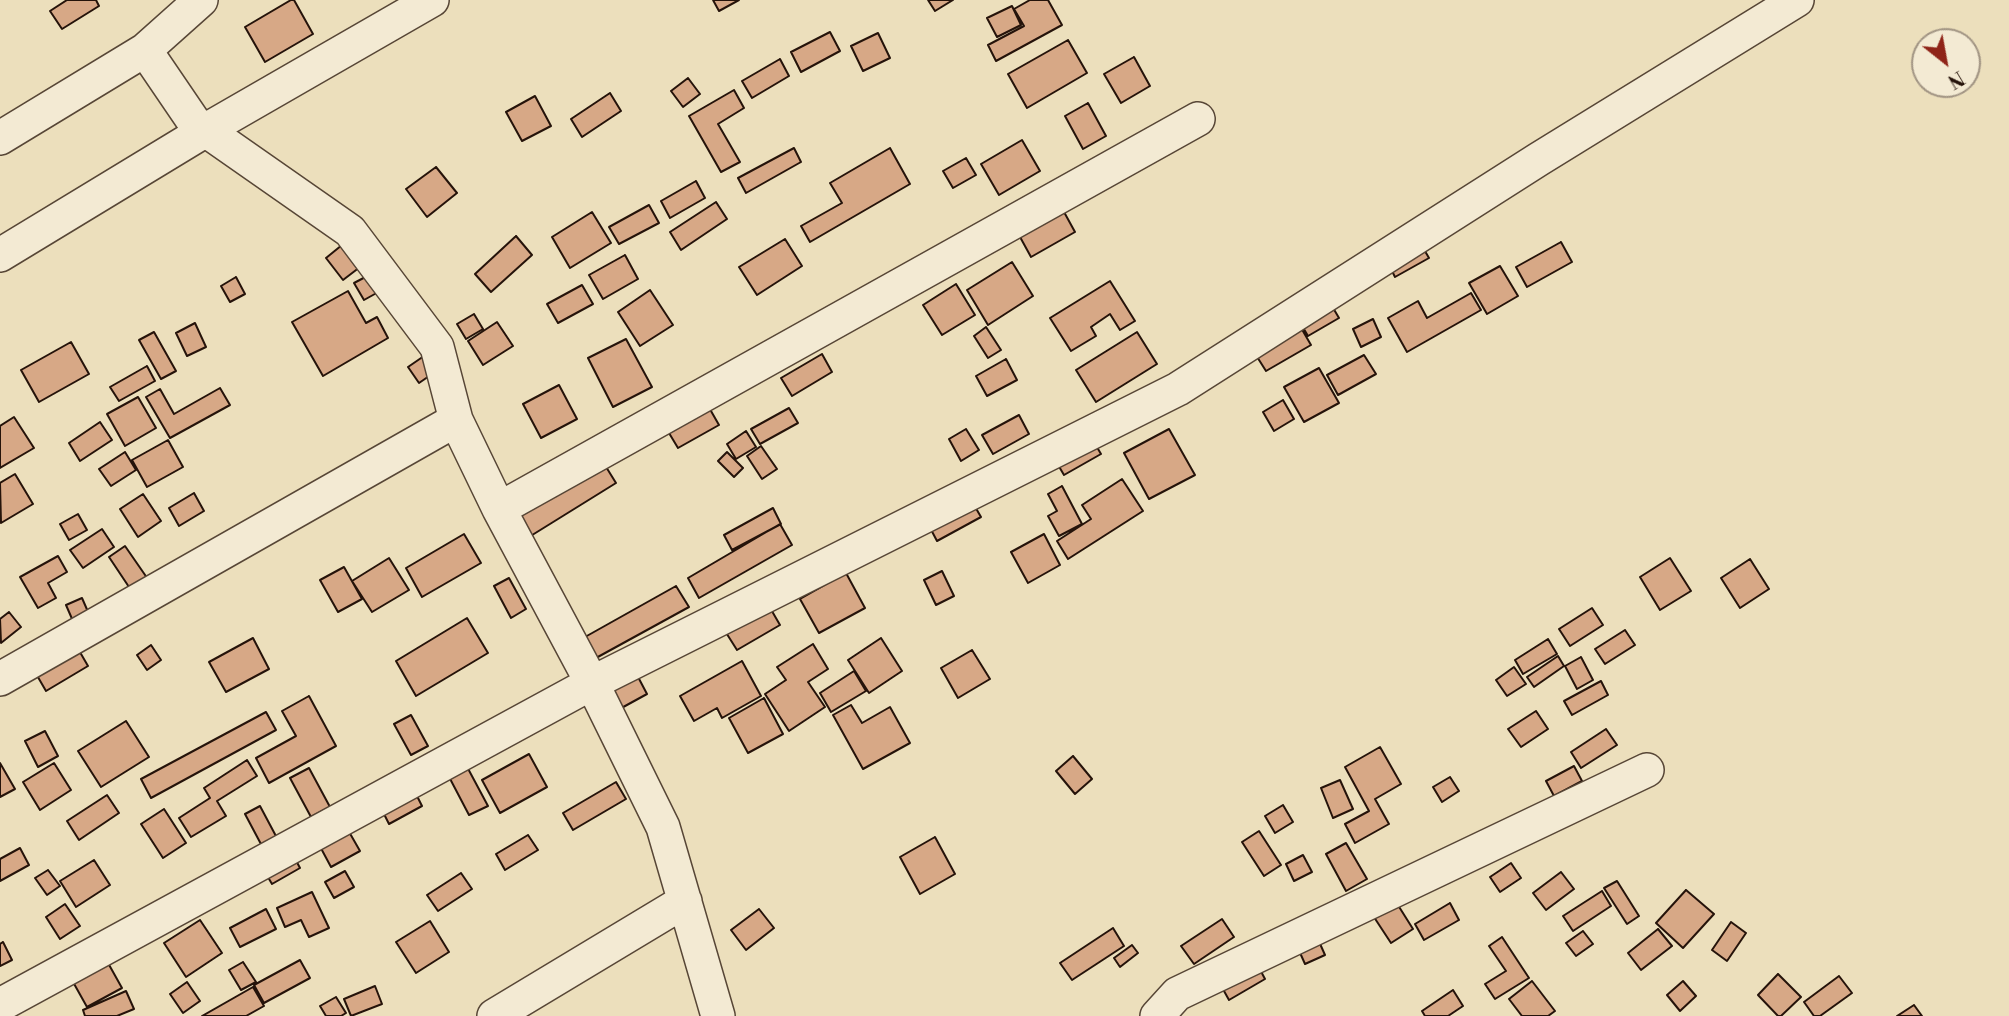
<!DOCTYPE html>
<style>
body{margin:0}
#map{position:relative;width:2009px;height:1016px;overflow:hidden;background:#ecdfbc;font-family:"Libre Bodoni",serif}
canvas{display:block}
.north{position:absolute;left:1911px;top:28px;width:70px;height:70px;box-sizing:border-box;background:#f3ead3;border:2px solid #a19483;border-radius:50%;rotate:149deg;font-size:19px;font-weight:700;line-height:28px;text-align:center;color:#25130a}
.north::after{content:'';display:block;margin:auto;width:24px;height:32px;background:#8f2418;clip-path:polygon(50% 0,100% 100%,50% 72%,0 100%)}
</style>
<div id="map">
<canvas width="2009" height="1016"></canvas>
<div class="north">N</div>
</div>
<script>
const ctx = document.querySelector('canvas').getContext('2d');
ctx.lineJoin = 'round';
function fill(path, color) { ctx.fillStyle = color; ctx.fill(path, 'evenodd'); }
const toPath = rows => new Path2D(rows.map(r => 'M' + r).join(''));
function strokePath(path, color, width, dash) { ctx.strokeStyle = color; ctx.lineWidth = width; ctx.lineCap = dash ? 'butt' : 'round'; ctx.setLineDash(dash || []); ctx.stroke(path); }
const building = toPath([
 [67,0,96,0,99,6,62,29,50,11,67,0],
 [291,0,294,0,313,34,265,62,245,27,291,0],
 [713,0,739,0,719,11,713,0],
 [928,0,953,0,935,11,928,0],
 [1030,0,1048,0,1062,25,996,61,988,45,1024,26,1014,9,1030,0],
 [1012,6,1021,25,997,37,987,18,1012,6],
 [830,32,840,51,801,72,791,52,830,32],
 [878,33,890,58,863,71,851,46,878,33],
 [1068,40,1087,73,1027,108,1008,74,1068,40],
 [1134,57,1150,86,1121,103,1104,74,1134,57],
 [780,59,789,76,752,98,742,81,780,59],
 [688,78,700,94,683,107,671,91,688,78],
 [734,90,744,108,718,124,740,162,721,172,689,116,734,90],
 [610,93,621,111,582,137,571,119,610,93],
 [535,96,551,126,522,141,506,112,535,96],
 [1088,103,1106,136,1083,149,1065,116,1088,103],
 [1022,140,1040,171,999,195,981,164,1022,140],
 [794,148,801,162,746,193,738,178,794,148],
 [890,148,910,184,810,242,801,226,842,203,830,183,890,148],
 [966,158,976,175,953,188,943,171,966,158],
 [436,167,457,193,427,217,406,189,436,167],
 [696,181,705,198,670,218,661,201,696,181],
 [1058,201,1075,232,1031,257,1014,226,1058,201],
 [716,202,727,219,681,250,670,232,716,202],
 [649,205,659,223,619,244,609,227,649,205],
 [592,212,611,243,570,268,552,237,592,212],
 [516,236,532,255,491,292,475,274,516,236],
 [785,239,802,266,757,295,739,267,785,239],
 [1561,242,1572,262,1527,287,1516,267,1561,242],
 [342,245,360,267,343,280,326,258,342,245],
 [1422,246,1429,258,1395,277,1389,265,1422,246],
 [625,255,638,279,603,299,589,275,625,255],
 [1012,262,1033,296,988,325,967,290,1012,262],
 [1500,266,1518,296,1487,314,1469,283,1500,266],
 [373,273,382,290,364,300,354,283,373,273],
 [236,277,245,294,230,302,221,286,236,277],
 [1110,281,1135,321,1120,330,1110,314,1091,327,1096,336,1071,351,1050,318,1110,281],
 [956,284,975,315,942,335,923,305,956,284],
 [582,285,593,304,558,323,547,304,582,285],
 [650,290,673,325,640,346,618,312,650,290],
 [348,291,366,323,377,317,388,338,323,376,292,322,348,291],
 [1471,293,1481,310,1407,352,1388,318,1418,301,1427,318,1471,293],
 [1329,301,1339,318,1308,336,1298,319,1329,301],
 [474,314,483,329,466,339,457,324,474,314],
 [1373,319,1381,337,1361,347,1353,329,1373,319],
 [497,322,513,346,483,365,468,341,497,322],
 [195,323,206,347,187,356,176,333,195,323],
 [1300,326,1311,345,1266,371,1254,352,1300,326],
 [986,327,1001,350,988,358,974,336,986,327],
 [154,332,176,371,161,379,139,340,154,332],
 [1137,332,1157,364,1096,402,1076,370,1137,332],
 [626,339,652,387,613,407,588,358,626,339],
 [71,342,89,374,39,402,21,370,71,342],
 [822,354,832,372,792,396,781,378,822,354],
 [1364,355,1376,374,1338,395,1327,375,1364,355],
 [424,356,435,372,419,383,408,367,424,356],
 [1006,359,1017,380,987,396,976,376,1006,359],
 [147,366,155,381,119,401,110,387,147,366],
 [1319,368,1339,403,1304,422,1284,387,1319,368],
 [559,385,577,419,541,438,523,404,559,385],
 [220,388,230,405,170,438,146,397,160,389,174,414,220,388],
 [138,397,156,428,125,446,107,414,138,397],
 [1283,400,1294,419,1274,431,1263,412,1283,400],
 [707,404,719,425,678,448,666,428,707,404],
 [789,408,798,423,760,444,751,429,789,408],
 [1019,415,1029,434,993,454,982,435,1019,415],
 [14,417,34,448,0,468,0,426,14,417],
 [100,422,112,440,80,461,69,443,100,422],
 [966,429,979,450,961,461,949,439,966,429],
 [1169,429,1195,475,1149,499,1124,453,1169,429],
 [746,431,756,447,736,459,727,444,746,431],
 [1091,437,1101,454,1064,475,1054,458,1091,437],
 [168,440,183,467,147,487,132,460,168,440],
 [761,446,777,469,762,479,747,456,761,446],
 [125,452,136,470,111,486,99,469,125,452],
 [727,452,743,468,734,477,718,461,727,452],
 [603,462,616,483,529,537,515,516,603,462],
 [15,474,33,504,1,523,0,483,15,474],
 [1122,479,1143,511,1068,559,1057,541,1091,519,1082,505,1122,479],
 [1062,486,1082,524,1059,536,1048,516,1057,511,1048,494,1062,486],
 [194,493,204,511,179,526,169,508,194,493],
 [143,494,161,521,138,537,120,509,143,494],
 [970,498,981,517,937,541,927,522,970,498],
 [773,508,781,524,732,550,724,535,773,508],
 [78,514,87,530,69,540,60,524,78,514],
 [780,524,792,545,699,598,688,578,780,524],
 [102,529,114,547,83,568,70,550,102,529],
 [464,534,481,563,422,597,406,568,464,534],
 [1044,534,1060,565,1028,583,1011,552,1044,534],
 [125,546,152,585,135,596,109,557,125,546],
 [58,556,67,572,48,583,56,598,38,608,20,577,58,556],
 [389,558,409,590,372,612,352,581,389,558],
 [1670,558,1691,591,1660,610,1640,577,1670,558],
 [1750,559,1769,589,1740,608,1721,578,1750,559],
 [344,567,362,599,338,612,320,580,344,567],
 [942,571,954,596,936,605,924,580,942,571],
 [846,573,865,608,819,633,800,599,846,573],
 [509,578,526,609,511,618,494,586,509,578],
 [676,586,689,607,596,658,585,637,676,586],
 [82,598,92,621,76,628,66,605,82,598],
 [769,606,780,625,737,650,725,631,769,606],
 [1592,608,1603,625,1570,646,1559,629,1592,608],
 [9,612,21,627,1,643,0,619,9,612],
 [467,618,488,653,416,696,396,661,467,618],
 [1625,630,1635,645,1605,664,1595,649,1625,630],
 [253,638,269,669,226,692,209,662,253,638],
 [881,638,902,671,869,693,848,660,881,638],
 [1548,639,1557,654,1523,674,1515,660,1548,639],
 [813,644,828,669,808,682,825,707,789,731,765,694,786,680,777,667,813,644],
 [151,645,161,660,147,670,137,655,151,645],
 [77,647,88,666,46,691,35,672,77,647],
 [972,650,990,679,958,698,941,668,972,650],
 [1558,656,1564,666,1534,687,1527,677,1558,656],
 [1581,657,1593,680,1577,689,1565,666,1581,657],
 [742,661,761,696,722,718,717,708,694,721,680,696,742,661],
 [1514,667,1526,684,1507,696,1496,680,1514,667],
 [854,671,866,691,831,712,820,693,854,671],
 [637,675,647,694,616,711,605,692,637,675],
 [1601,681,1608,695,1572,715,1564,701,1601,681],
 [309,696,336,746,269,783,256,758,296,736,282,711,309,696],
 [764,698,783,734,748,753,729,718,764,698],
 [851,705,862,723,890,707,910,743,863,769,833,715,851,705],
 [1536,711,1548,729,1521,747,1508,729,1536,711],
 [266,712,276,730,151,798,141,779,266,712],
 [411,715,428,746,411,755,394,724,411,715],
 [126,721,149,757,101,787,78,751,126,721],
 [1606,729,1617,745,1581,768,1571,752,1606,729],
 [45,731,58,756,38,767,25,741,45,731],
 [1380,747,1401,784,1375,799,1389,824,1355,843,1345,824,1369,811,1345,767,1380,747],
 [529,754,547,787,500,813,482,780,529,754],
 [1073,756,1092,779,1075,794,1056,771,1073,756],
 [247,760,257,776,217,801,226,816,191,837,179,818,210,798,204,788,247,760],
 [0,763,15,789,0,797,0,763],
 [54,763,71,790,40,810,23,782,54,763],
 [465,763,488,806,469,815,447,773,465,763],
 [1574,766,1582,781,1554,796,1546,781,1574,766],
 [309,768,330,807,311,817,290,778,309,768],
 [1450,777,1459,791,1442,802,1433,787,1450,777],
 [1340,780,1353,809,1333,818,1321,788,1340,780],
 [616,782,626,799,573,830,563,813,616,782],
 [412,786,422,806,389,824,379,804,412,786],
 [107,795,119,813,79,840,67,821,107,795],
 [1283,805,1293,822,1275,833,1265,816,1283,805],
 [260,806,277,838,262,846,245,814,260,806],
 [164,809,186,843,163,858,141,824,164,809],
 [344,823,360,851,331,867,316,839,344,823],
 [1259,831,1281,865,1264,876,1242,842,1259,831],
 [528,835,538,850,505,870,496,854,528,835],
 [935,837,955,874,920,894,900,857,935,837],
 [1346,843,1367,879,1346,891,1326,854,1346,843],
 [20,848,29,865,0,881,0,859,20,848],
 [291,851,300,868,272,884,262,867,291,851],
 [1303,855,1312,872,1294,881,1286,864,1303,855],
 [94,860,110,885,76,907,60,881,94,860],
 [1511,863,1521,878,1500,892,1490,877,1511,863],
 [48,870,60,886,47,895,35,878,48,870],
 [345,871,354,887,334,898,325,882,345,871],
 [1561,872,1574,889,1546,910,1533,893,1561,872],
 [461,873,472,889,438,911,427,895,461,873],
 [1617,881,1639,916,1627,924,1604,888,1617,881],
 [1686,890,1714,914,1683,948,1656,923,1686,890],
 [1602,891,1611,906,1573,931,1563,916,1602,891],
 [312,892,329,928,309,937,301,920,285,927,277,908,312,892],
 [1391,894,1413,929,1391,943,1368,908,1391,894],
 [1450,903,1459,920,1424,940,1415,924,1450,903],
 [65,904,80,926,60,939,46,917,65,904],
 [266,909,276,929,240,947,230,928,266,909],
 [759,909,774,928,746,950,731,930,759,909],
 [1222,919,1234,937,1194,964,1181,946,1222,919],
 [200,920,222,953,186,977,164,943,200,920],
 [430,921,449,952,416,973,396,942,430,921],
 [1731,922,1746,933,1727,961,1712,950,1731,922],
 [1113,928,1124,946,1072,980,1060,963,1113,928],
 [1658,929,1672,946,1641,970,1628,953,1658,929],
 [1583,931,1593,944,1576,956,1566,943,1583,931],
 [1317,937,1325,955,1305,964,1297,946,1317,937],
 [1502,937,1529,978,1495,999,1485,984,1506,971,1489,946,1502,937],
 [3,942,12,960,0,966,0,944,3,942],
 [1132,945,1138,953,1120,967,1114,958,1132,945],
 [103,954,122,988,87,1007,68,973,103,954],
 [300,960,310,978,264,1003,254,985,300,960],
 [243,962,256,982,241,990,229,970,243,962],
 [1256,962,1265,979,1229,1000,1219,982,1256,962],
 [1778,974,1801,997,1781,1016,1778,1016,1758,995,1778,974],
 [1839,976,1852,993,1820,1016,1814,1016,1804,1002,1839,976],
 [1532,981,1555,1011,1548,1016,1522,1016,1509,999,1532,981],
 [1683,981,1696,996,1680,1011,1667,995,1683,981],
 [187,982,200,1001,183,1013,170,994,187,982],
 [375,986,382,1004,351,1016,344,999,375,986],
 [253,987,264,1006,246,1016,202,1016,253,987],
 [1453,990,1463,1006,1448,1016,1425,1016,1422,1011,1453,990],
 [126,991,134,1009,117,1016,85,1016,83,1010,126,991],
 [336,997,346,1013,341,1016,326,1016,320,1006,336,997],
 [1914,1005,1922,1016,1897,1016,1914,1005]
]);
fill(building, '#d7a886');
strokePath(building, '#25130a', 2);
const minor = toPath([
 [145,50,194,122,350,231,437,347,456,420,499,509,592,683,663,827,718,1016],
 [0,138,145,50,201,0],
 [0,255,206,130,432,0],
 [499,509,1198,119],
 [0,679,456,420],
 [0,1005,592,683,1178,389,1539,159,1797,0],
 [494,1016,685,901],
 [1157,1016,1177,994,1647,770]
]);
strokePath(minor, '#574636', 36);
strokePath(minor, '#f3ead3', 33);
</script>
